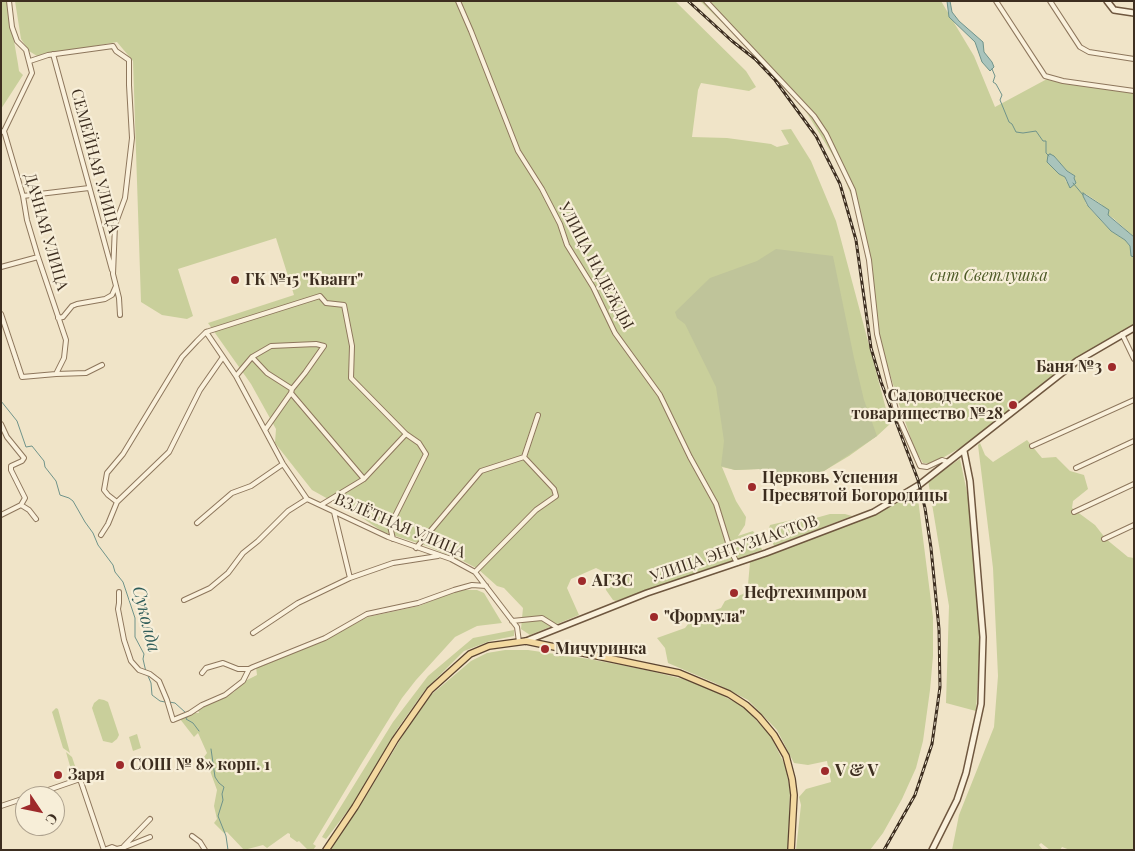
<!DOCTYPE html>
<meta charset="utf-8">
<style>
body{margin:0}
#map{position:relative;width:1135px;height:851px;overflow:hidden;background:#f0e4c8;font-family:"Playfair Display",serif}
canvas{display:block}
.frame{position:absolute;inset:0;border:2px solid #3d2e20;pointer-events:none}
.north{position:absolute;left:15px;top:786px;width:50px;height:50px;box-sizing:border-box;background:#f7eed8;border:1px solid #ada18e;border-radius:50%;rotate:124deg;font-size:14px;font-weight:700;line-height:20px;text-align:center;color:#3d2e20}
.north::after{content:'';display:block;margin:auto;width:18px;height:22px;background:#9e2a2b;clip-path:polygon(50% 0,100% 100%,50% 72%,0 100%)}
</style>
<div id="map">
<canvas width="1135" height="851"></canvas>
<div class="frame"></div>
<div class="north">С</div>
</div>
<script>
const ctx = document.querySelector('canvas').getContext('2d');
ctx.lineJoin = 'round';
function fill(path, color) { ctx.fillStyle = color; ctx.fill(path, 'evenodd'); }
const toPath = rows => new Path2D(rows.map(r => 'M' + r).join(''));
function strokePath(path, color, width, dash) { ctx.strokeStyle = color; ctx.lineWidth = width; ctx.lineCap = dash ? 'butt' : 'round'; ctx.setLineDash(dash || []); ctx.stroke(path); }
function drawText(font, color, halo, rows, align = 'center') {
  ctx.font = font + ' "Playfair Display",serif'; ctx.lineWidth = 4.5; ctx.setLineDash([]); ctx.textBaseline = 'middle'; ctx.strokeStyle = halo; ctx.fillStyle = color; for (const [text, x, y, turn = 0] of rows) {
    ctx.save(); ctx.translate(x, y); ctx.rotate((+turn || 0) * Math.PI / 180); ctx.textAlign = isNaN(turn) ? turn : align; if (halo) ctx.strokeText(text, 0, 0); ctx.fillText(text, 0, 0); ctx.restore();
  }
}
fill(toPath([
 [1,1,7,1,18,64,19,71,23,75,1,109],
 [15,1,675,1,746,71,756,87,749,91,701,83,698,90,692,137,727,138,771,144,777,147,789,144,781,130,791,129,811,161,836,221,890,424,877,436,849,456,824,471,805,476,786,476,759,469,735,470,722,467,736,501,746,517,745,525,738,536,753,531,758,538,762,550,616,601,613,600,606,590,604,577,602,571,596,568,571,579,567,588,579,615,530,635,521,629,523,608,504,588,497,586,478,569,463,561,427,546,383,532,364,519,312,490,275,443,276,429,251,384,208,323,294,295,276,238,178,269,193,316,187,319,162,315,141,302,133,61,117,42,37,56,29,51,21,39],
 [700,1,941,1,974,56,995,107,1047,79,1077,85,1134,93,1134,237,1113,218,1108,215,1101,204,1086,194,1083,194,1086,204,1093,212,1111,231,1125,240,1130,246,1131,256,1134,257,1134,327,1068,363,972,441,932,464,923,463,915,450,899,404,877,331,872,263,860,218,840,167,794,92],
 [1054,156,1067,171,1075,176,1074,178,1066,182,1065,177,1059,174,1047,162],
 [1027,440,1042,458,1056,457,1070,471,1084,475,1088,489,1073,501,1072,508,1095,525,1106,539,1128,557,1134,558,1134,850,1070,850,1062,847,1060,850,1050,850,1041,843,1039,845,1043,850,952,850,959,815,994,727,998,676,993,568,978,445,980,443,985,455,993,462],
 [960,459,969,502,980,637,976,711,946,703,949,606,928,480],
 [917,491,933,617,933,656,930,690,923,741,916,768,902,799,883,833,870,850,796,850,801,805,799,797,806,789,831,782,827,761,808,765,794,763,777,730,748,700,715,683,668,663,665,648,657,638,685,628,693,618,721,608,725,601,743,594,748,585,750,562,875,515],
 [830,514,845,514,852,516,774,546,768,531,770,525,796,519,812,519],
 [459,590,477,590,484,593,502,623,477,626,455,637,416,680,402,698,363,761,313,844,316,846,313,850,308,850,299,841,297,842,290,837,290,834,288,833,267,848,263,845,244,850,227,832,224,833,214,823,217,819,214,806,217,790,209,768,204,757,207,753,198,733,194,737,180,719,194,713,199,713,198,710,234,692,243,682,257,675,256,667,326,639,368,617,419,606],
 [514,630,514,636,490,641,464,651,425,690,398,728,352,805,330,834,326,839,322,837,393,722,428,676,473,638],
 [505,650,528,650,589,659,646,670,683,679,712,690,744,707,770,735,786,767,790,792,788,850,331,850,336,839,358,809,405,732,431,695,471,661,487,653],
 [99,699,104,700,108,702,119,735,117,739,112,743,103,741,92,708,94,703],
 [56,708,58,709,70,753,63,748,52,712],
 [137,734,141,748,133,751,129,737],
 [66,752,72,757,79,778,74,780]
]), '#c9cf9b');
fill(toPath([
 [776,249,833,256,854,358,864,400,877,436,824,471,805,476,786,476,759,469,735,470,721,466,724,441,716,387,685,324,677,318,675,312,710,278,757,261]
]), '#bfc49a');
const water = toPath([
 [947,1,950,1,952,12,959,21,983,42,984,52,992,62,994,67,990,71,982,62,975,42,949,17,947,1],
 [1050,154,1054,156,1067,171,1075,176,1074,178,1076,183,1070,188,1065,177,1059,174,1047,162,1048,155,1050,154],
 [1083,193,1109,210,1108,215,1134,237,1134,257,1131,256,1130,246,1125,240,1111,231,1088,206,1083,196,1083,193]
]);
fill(water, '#a9c4bc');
strokePath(water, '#6f938a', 1);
strokePath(toPath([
 [992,69,995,76,993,82,996,84,1002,95,1000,100,1009,122,1012,124,1016,132,1023,133,1036,131,1043,141,1046,141,1046,153,1049,156],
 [1073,183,1083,195],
 [1,401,17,421,26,447,32,446,44,461,45,467,56,481,60,495,69,498,73,501,85,522,93,533,98,545,113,565,115,572,123,582,135,618,135,637,144,654,143,659,146,672],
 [148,676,151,683,152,695,160,701,165,702],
 [169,702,175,703,186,713],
 [187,717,186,719,193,723,199,731],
 [211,749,215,777,219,783,224,787,222,794,223,800,218,816,226,836,228,850]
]), '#6f938a', 1);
const street = toPath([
 [458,1,471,31,518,151,542,189,560,224,567,245,593,287,615,333,660,395,690,457,716,504,730,549,737,563],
 [706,1,814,116,826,134,853,190,869,260,877,334,897,414,920,466,927,467,942,460,948,462],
 [996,1,1045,76,1063,81,1134,91],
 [1050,1,1080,47,1089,52,1134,59],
 [53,54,112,270],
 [30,61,48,55,113,46,116,51,129,60,129,85,132,138,125,198,115,225,113,274,119,298,120,315],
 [1,132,4,131,32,73,26,50,17,41,12,27,9,1],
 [23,196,89,188],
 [1,267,38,257],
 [1,314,22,377,56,374,64,358,66,340,38,257,27,220,23,196,4,131],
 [58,318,63,317,72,306,77,304,105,299,112,295,116,286],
 [206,332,236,376,283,464,307,499,388,537,451,559,475,572,517,627,519,642],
 [1122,334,1134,359],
 [252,357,267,373,292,389],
 [56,374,86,373,102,365],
 [236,376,252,357,271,346,316,344,324,346,305,373,292,389,291,393,265,430],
 [291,393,364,479],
 [1,424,7,437,24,458,22,461,11,466,11,470,25,498,21,505],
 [1032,446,1134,400],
 [524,457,538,415],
 [1076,468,1134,441],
 [117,502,108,495,104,490,107,473,123,454,182,357,197,341,206,332,320,296,326,303,344,305,352,346,351,378,406,434,419,443,426,454,390,526,393,539],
 [321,505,364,479,406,434],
 [334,512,350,578],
 [1074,512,1134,484],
 [1,515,21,505,29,510,36,519],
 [197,523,232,493,251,486,283,464],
 [101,535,108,524,117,502,169,452,200,390,223,357],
 [1104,539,1134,525],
 [416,548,481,471,524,457,554,489,556,496,536,510,475,572],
 [119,592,119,603,118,609,124,640,131,661,139,670,150,674,159,681,167,700,173,720,190,713,202,705,225,695,243,681,249,669,253,667,325,638,367,614,418,603,454,590,472,585,486,586],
 [184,600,210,588,228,573,243,553,258,541,288,511,307,499],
 [512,621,542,618,558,628],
 [253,633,298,603,350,578,393,563,438,556],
 [202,673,206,668,223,663,238,669,249,669],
 [31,796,80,779,104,850],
 [1,806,25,798],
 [192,836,200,842,205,850],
 [124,846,150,819],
 [104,850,112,847,117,849,125,847,150,837]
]);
const secondary = toPath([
 [1107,1,1114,10,1134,13],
 [526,641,647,593,766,553,874,512,919,485,1077,361,1134,328],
 [932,850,957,800,966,773,981,704,983,637,970,481,964,451]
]);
const primary = toPath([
 [326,850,355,807,395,740,430,690,470,654,489,646,526,641,679,673,729,694,746,705,759,717,774,735,786,756,792,779,794,795,791,850]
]);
strokePath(street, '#8d765c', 6);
strokePath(secondary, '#6f573f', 8);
strokePath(primary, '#5b4430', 8);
strokePath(street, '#faf1dc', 4);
strokePath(secondary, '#faf1dc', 5);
strokePath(primary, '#f3d9a0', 5.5);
const rail = toPath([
 [688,1,732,41,755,59,775,80,816,136,840,184,856,240,871,348,881,382,918,480,925,508,931,548,939,629,940,687,932,744,915,795,884,850]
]);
strokePath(rail, '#3d2e20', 3);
strokePath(rail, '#f7eed8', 1, [4]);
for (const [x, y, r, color] of [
 [235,280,5,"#9e2a2b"],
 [1112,367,5,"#9e2a2b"],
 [1013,405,5,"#9e2a2b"],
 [752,487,5,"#9e2a2b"],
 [582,581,5,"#9e2a2b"],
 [734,593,5,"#9e2a2b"],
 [654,617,5,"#9e2a2b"],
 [545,649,5,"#9e2a2b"],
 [120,765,5,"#9e2a2b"],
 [825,771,5,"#9e2a2b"],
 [58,775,5,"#9e2a2b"]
]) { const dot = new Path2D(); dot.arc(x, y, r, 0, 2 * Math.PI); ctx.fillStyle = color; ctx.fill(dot); strokePath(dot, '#f7eed8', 2); }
drawText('16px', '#3d2e20', '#f7eed8', [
 ["СЕМЕЙНАЯ УЛИЦА",95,161,75],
 ["ДАЧНАЯ УЛИЦА",46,232,74],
 ["УЛИЦА НАДЕЖДЫ",596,266,62],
 ["ВЗЛЁТНАЯ УЛИЦА",400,526,23],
 ["УЛИЦА ЭНТУЗИАСТОВ",734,549,-19]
]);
drawText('italic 16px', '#4d5a26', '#f7eed8', [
 ["снт Светлушка",989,276]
]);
drawText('bold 16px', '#3d2e20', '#f7eed8', [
 ["ГК №15 \"Квант\"",245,280],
 ["Баня №3",1102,367,"right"],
 ["Садоводческое",1003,396,"right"],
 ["товарищество №28",1003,414,"right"],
 ["Церковь Успения",762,478],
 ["Пресвятой Богородицы",762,496],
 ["АГЗС",592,581],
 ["Нефтехимпром",744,593],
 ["\"Формула\"",664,617],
 ["Мичуринка",555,649],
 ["СОШ № 8» корп. 1",130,765],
 ["V & V",835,771],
 ["Заря",68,775]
], 'left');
drawText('italic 18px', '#2f5d5a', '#f7eed8', [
 ["Суколда",146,619,76]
]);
</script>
